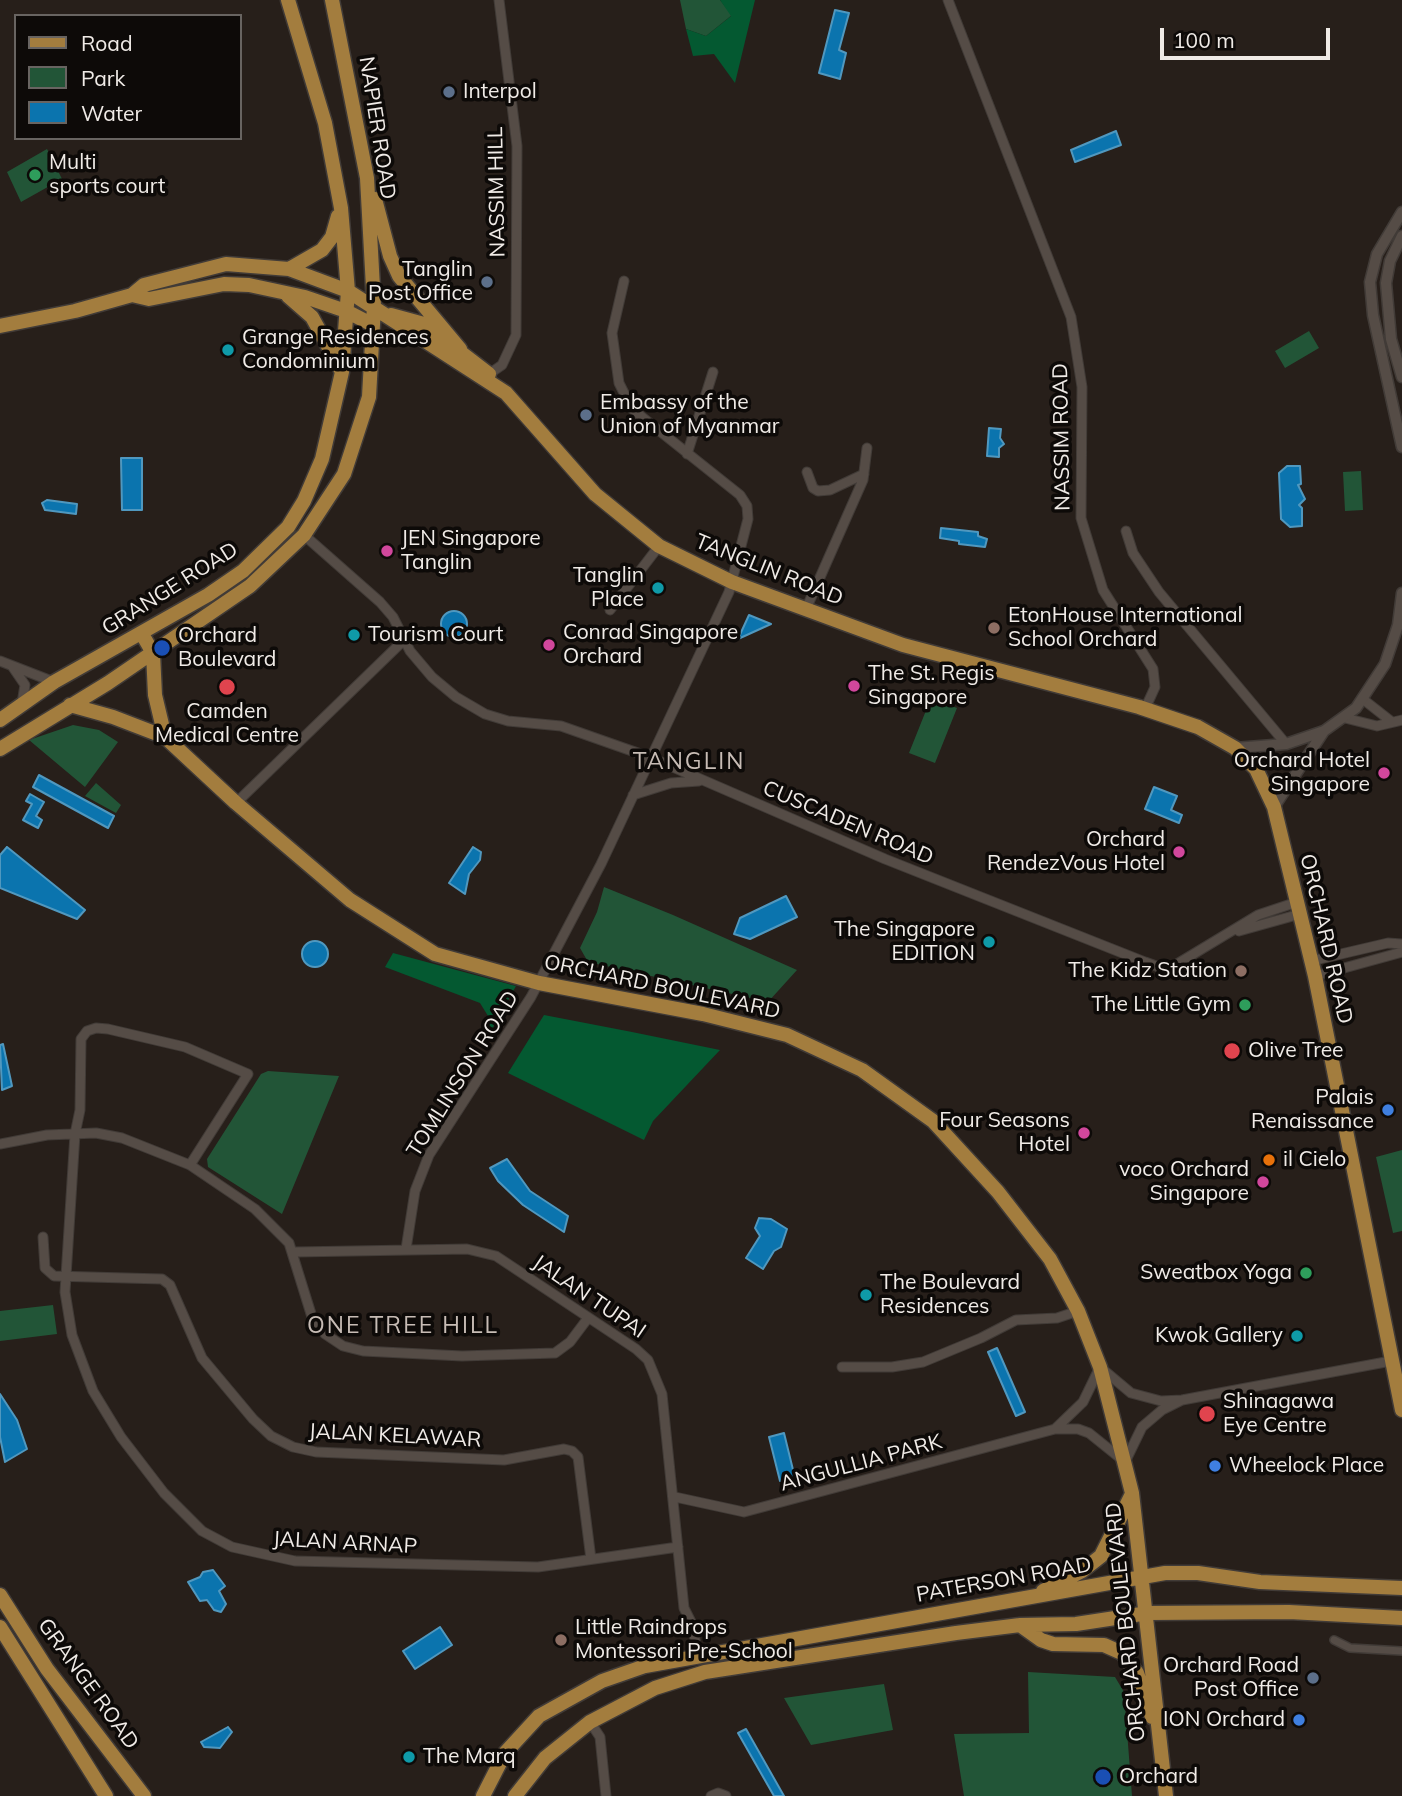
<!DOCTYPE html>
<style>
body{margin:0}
#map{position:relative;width:1402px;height:1796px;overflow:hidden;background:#271f1a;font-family:Mulish,sans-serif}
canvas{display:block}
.legend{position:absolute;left:14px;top:14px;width:228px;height:126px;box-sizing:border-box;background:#0d0a08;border:2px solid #686461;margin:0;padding:9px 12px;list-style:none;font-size:21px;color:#f0ebe7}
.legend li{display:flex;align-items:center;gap:14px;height:35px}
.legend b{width:35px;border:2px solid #686461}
.scale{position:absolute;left:1160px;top:28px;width:170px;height:32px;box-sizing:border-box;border:4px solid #f0ebe7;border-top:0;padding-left:9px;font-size:21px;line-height:24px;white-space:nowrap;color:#f0ebe7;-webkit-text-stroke:5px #0d0a08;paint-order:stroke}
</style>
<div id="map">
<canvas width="1402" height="1796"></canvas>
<ul class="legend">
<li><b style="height:9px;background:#a37d3e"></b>Road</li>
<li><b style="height:19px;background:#225537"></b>Park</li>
<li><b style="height:19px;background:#0b74ae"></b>Water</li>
</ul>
<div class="scale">100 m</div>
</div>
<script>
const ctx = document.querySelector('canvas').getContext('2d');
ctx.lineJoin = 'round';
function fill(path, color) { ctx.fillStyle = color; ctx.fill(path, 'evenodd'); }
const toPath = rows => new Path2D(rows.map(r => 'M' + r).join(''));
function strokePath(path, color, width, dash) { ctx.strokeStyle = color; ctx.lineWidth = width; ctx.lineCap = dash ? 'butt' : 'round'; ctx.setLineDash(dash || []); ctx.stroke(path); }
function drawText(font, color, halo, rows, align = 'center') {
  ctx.font = font + ' Mulish,sans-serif'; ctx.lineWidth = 7; ctx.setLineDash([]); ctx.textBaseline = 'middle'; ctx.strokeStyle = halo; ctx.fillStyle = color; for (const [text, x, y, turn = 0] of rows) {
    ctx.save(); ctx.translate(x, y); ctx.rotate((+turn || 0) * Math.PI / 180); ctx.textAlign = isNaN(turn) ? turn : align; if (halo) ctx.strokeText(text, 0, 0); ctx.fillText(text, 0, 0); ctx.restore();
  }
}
fill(toPath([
 [680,0,720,0,732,15,706,36,686,29],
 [47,149,62,179,21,202,7,172],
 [1309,331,1319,348,1285,368,1275,351],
 [1361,471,1363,510,1345,511,1343,472],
 [931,698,957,708,935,763,909,753],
 [73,725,99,730,118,742,85,787,29,740],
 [96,783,121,805,116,813,85,796],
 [604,887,673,915,797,970,768,1002,588,962,580,948,597,912],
 [268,1071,339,1076,282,1214,208,1167,207,1159,261,1074],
 [1402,1150,1402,1231,1393,1233,1376,1157],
 [53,1305,57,1334,0,1341,0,1311],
 [1028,1672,1115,1677,1124,1692,1132,1796,964,1796,954,1734,1029,1733],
 [884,1684,893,1730,811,1745,784,1698]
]), '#225537');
fill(toPath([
 [720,0,755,0,735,83,714,54,693,56,686,29,706,36,731,16],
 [393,953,516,986,487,1038,488,1016,480,1003,385,967],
 [544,1015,632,1032,720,1050,653,1121,644,1140,508,1073]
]), '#045931');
const water = toPath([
 [835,10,849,13,839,50,846,53,840,79,819,73,835,10],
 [1116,131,1121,145,1075,162,1071,150,1116,131],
 [989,428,1001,429,1000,438,1004,444,999,448,999,457,987,456,989,428],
 [121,458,142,458,142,510,122,510,121,458],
 [1287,466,1300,466,1301,484,1298,485,1305,499,1299,505,1302,508,1302,526,1290,527,1281,519,1279,473,1287,466],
 [47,500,77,504,76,514,45,510,42,503,47,500],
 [941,528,978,532,978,536,987,539,985,547,959,544,959,541,940,538,941,528],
 '441 624a13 13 0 1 1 26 0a13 13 0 1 1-26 0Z',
 [749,615,771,624,738,639,749,615],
 [39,775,114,816,108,828,33,787,39,775],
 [1154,787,1177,796,1171,810,1182,815,1179,823,1145,809,1154,787],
 [30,794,44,802,36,816,42,820,38,828,23,820,32,804,26,801,30,794],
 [7,847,85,910,77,919,0,888,0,855,7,847],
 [473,847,481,852,480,860,469,874,465,894,449,883,473,847],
 [786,896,797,917,750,939,734,934,740,918,786,896],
 '302 954a13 13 0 1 1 26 0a13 13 0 1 1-26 0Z',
 [3,1044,12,1086,2,1090,0,1045,3,1044],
 [507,1159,530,1191,568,1216,564,1232,523,1205,498,1181,490,1168,507,1159],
 [759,1218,771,1219,787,1229,781,1247,774,1251,763,1269,746,1258,760,1236,755,1228,759,1218],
 [997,1348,1025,1412,1016,1416,988,1352,997,1348],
 [0,1394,17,1420,27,1449,5,1462,0,1437,0,1394],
 [784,1433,795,1478,780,1481,769,1437,784,1433],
 [213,1570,225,1586,219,1591,226,1604,221,1612,214,1610,207,1600,200,1601,188,1582,200,1577,203,1572,213,1570],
 [440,1627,452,1645,415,1669,403,1651,440,1627],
 [228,1727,232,1732,220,1748,204,1747,201,1742,228,1727],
 [746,1729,784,1796,774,1796,738,1733,746,1729]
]);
fill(water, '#0b74ae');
strokePath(water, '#5098bf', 2);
const pedestrian = toPath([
 [1334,1640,1350,1648,1402,1651]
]);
const minor = toPath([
 [948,0,1071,317,1082,387,1081,518,1103,590,1153,669,1155,687,1145,709],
 [489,374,502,365,516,335,517,146,499,0],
 [687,454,713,372],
 [807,472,813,488,818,491,830,490,864,474],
 [1126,531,1133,553,1159,592,1286,744],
 [304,535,380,602,393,617,410,651,432,677,456,697,485,714,508,721,561,726,652,758,885,859,1145,962,1167,970,1258,915,1297,902],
 [806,609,863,480,867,448],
 [610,610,659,546],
 [0,661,54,682],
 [12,666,25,685,22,703],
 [1364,700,1392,722],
 [1345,718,1377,726,1402,720],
 [633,795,671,783,699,781],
 [236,803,404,640],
 [1239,931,1300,914],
 [1311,961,1388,943,1402,944],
 [1315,976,1402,952],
 [0,1144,47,1135,96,1133,122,1138,190,1165,255,1209,289,1243,312,1317,325,1334,343,1346,363,1351,462,1356,555,1353,570,1342,588,1318],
 [190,1165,248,1074,185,1047,108,1029,96,1028,87,1031,81,1039,80,1110,75,1134,65,1292,72,1335,93,1391,121,1437,164,1493,202,1531,232,1547,295,1561,538,1567,678,1547],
 [43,1237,45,1268,54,1276,162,1279,170,1285,202,1358,253,1419,271,1436,293,1447,316,1452,504,1460,564,1449,572,1451,578,1457,591,1559],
 [406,1249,415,1191,429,1155,531,997,601,864,729,592,748,519,747,506,740,495,632,409,619,383,612,333,624,281],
 [295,1252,467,1249,496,1256,636,1349,648,1360,662,1394,684,1608,692,1624,698,1655],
 [842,1367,892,1367,923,1362,981,1338,1016,1320,1057,1318,1078,1311],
 [1055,1429,1083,1402,1100,1367,1131,1393,1161,1401,1182,1400,1391,1361],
 [675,1497,744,1512,1055,1429,1078,1429,1089,1433,1125,1462,1142,1427,1162,1410,1182,1400],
 [590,1722,600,1737,606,1796],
 [711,1796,718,1793,726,1796]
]);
const tertiary = toPath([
 [1402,212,1377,254,1370,282,1373,315,1402,447],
 [1402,236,1390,261,1386,283,1391,339,1402,377],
 [1235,748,1286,744,1324,731,1356,708,1385,664,1398,625,1402,593],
 [1274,807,1324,731]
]);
const primary = toPath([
 [375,199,390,256,399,276,460,349],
 [289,269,322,250,332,237,338,216],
 [132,295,149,299,224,284,249,285,305,297,346,311,373,325],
 [288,296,312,317,342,372],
 [391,315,424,324,489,374],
 [0,326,75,311,132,295,144,285,226,264,289,269,348,291,506,393,595,494,659,546,732,582,903,645,1139,707,1198,727,1235,748,1256,769,1274,807,1315,976,1402,1410],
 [142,634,153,653,155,695,165,737],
 [70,705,113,717,165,737,236,803,350,900,435,954,539,983,703,1014,787,1035,862,1070,933,1121,998,1192,1050,1259,1078,1311,1100,1367,1132,1493,1166,1796],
 [0,720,54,682,208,595,243,571,288,527,304,501,322,459,342,372,348,291,341,208,325,123,288,0],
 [0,749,108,683,250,586,304,535,344,474,369,397,374,306,367,178,332,0],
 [1043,1591,1082,1571,1101,1556,1132,1494],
 [0,1595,47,1669,144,1796],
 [1020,1625,1041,1640,1053,1644,1104,1645,1122,1653,1137,1673,1152,1717],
 [0,1627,106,1796],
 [483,1796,505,1753,539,1716,602,1681,645,1666,1165,1573,1198,1573,1260,1582,1402,1588],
 [515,1796,545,1758,590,1722,655,1688,705,1672,956,1633,1020,1625,1076,1624,1148,1613,1289,1612,1402,1618]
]);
strokePath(pedestrian, '#413b37', 10);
strokePath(minor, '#413b37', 11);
strokePath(tertiary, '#413b37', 13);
strokePath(primary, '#413b37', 17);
strokePath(pedestrian, '#554c46', 7);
strokePath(minor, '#554c46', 9);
strokePath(tertiary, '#554c46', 10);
strokePath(primary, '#a37d3e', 14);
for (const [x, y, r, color] of [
 [449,92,7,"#5c6f8a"],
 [35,175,7,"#2e9e5b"],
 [487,282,7,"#5c6f8a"],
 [228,350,7,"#0f9aa8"],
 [586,415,7,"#5c6f8a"],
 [387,551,7,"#d1479c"],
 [658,588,7,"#0f9aa8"],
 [994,628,7,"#8d6e63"],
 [354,635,7,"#0f9aa8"],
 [549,645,7,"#d1479c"],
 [162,648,9,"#1a4fb4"],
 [854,686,7,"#d1479c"],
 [227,687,9,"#e0444e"],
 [1384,773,7,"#d1479c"],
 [1179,852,7,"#d1479c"],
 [989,942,7,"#0f9aa8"],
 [1241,971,7,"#8d6e63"],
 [1245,1005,7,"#2e9e5b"],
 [1232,1051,9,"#e0444e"],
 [1388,1110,7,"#3f7fe0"],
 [1084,1133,7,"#d1479c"],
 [1269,1160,7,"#e8710a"],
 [1263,1182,7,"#d1479c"],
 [1306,1273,7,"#2e9e5b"],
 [866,1295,7,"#0f9aa8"],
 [1297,1336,7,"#0f9aa8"],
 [1207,1414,9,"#e0444e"],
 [1215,1466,7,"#3f7fe0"],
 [561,1640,7,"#8d6e63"],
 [1313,1678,7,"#5c6f8a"],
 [1299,1720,7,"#3f7fe0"],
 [409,1757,7,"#0f9aa8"],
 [1103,1777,9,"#1a4fb4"]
]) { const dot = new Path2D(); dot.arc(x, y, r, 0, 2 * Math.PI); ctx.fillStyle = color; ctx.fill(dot); strokePath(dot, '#0d0a08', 2.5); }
drawText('21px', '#f0ebe7', '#0d0a08', [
 ["Interpol",463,92],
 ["Multi",49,163],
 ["sports court",49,187],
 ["Tanglin",473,270,"right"],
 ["Post Office",473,294,"right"],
 ["Grange Residences",242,338],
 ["Condominium",242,362],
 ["Embassy of the",600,403],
 ["Union of Myanmar",600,427],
 ["JEN Singapore",401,539],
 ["Tanglin",401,563],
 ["Tanglin",644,576,"right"],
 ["Place",644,600,"right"],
 ["EtonHouse International",1008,616],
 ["School Orchard",1008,640],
 ["Conrad Singapore",563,633],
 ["Orchard",563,657],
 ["Tourism Court",368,635],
 ["Orchard",178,636],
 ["Boulevard",178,660],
 ["The St. Regis",868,674],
 ["Singapore",868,698],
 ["Camden",227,712,"center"],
 ["Medical Centre",227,736,"center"],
 ["Orchard Hotel",1370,761,"right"],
 ["Singapore",1370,785,"right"],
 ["Orchard",1165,840,"right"],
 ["RendezVous Hotel",1165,864,"right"],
 ["The Singapore",975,930,"right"],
 ["EDITION",975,954,"right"],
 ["The Kidz Station",1227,971,"right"],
 ["The Little Gym",1231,1005,"right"],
 ["Olive Tree",1248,1051],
 ["Palais",1374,1098,"right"],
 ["Renaissance",1374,1122,"right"],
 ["Four Seasons",1070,1121,"right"],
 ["Hotel",1070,1145,"right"],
 ["il Cielo",1283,1160],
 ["voco Orchard",1249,1170,"right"],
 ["Singapore",1249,1194,"right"],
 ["Sweatbox Yoga",1292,1273,"right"],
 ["The Boulevard",880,1283],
 ["Residences",880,1307],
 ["Kwok Gallery",1283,1336,"right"],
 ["Shinagawa",1223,1402],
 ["Eye Centre",1223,1426],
 ["Wheelock Place",1229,1466],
 ["Little Raindrops",575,1628],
 ["Montessori Pre-School",575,1652],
 ["Orchard Road",1299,1666,"right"],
 ["Post Office",1299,1690,"right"],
 ["ION Orchard",1285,1720,"right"],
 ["The Marq",423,1757],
 ["Orchard",1119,1777]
], 'left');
drawText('21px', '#f0ebe7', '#0d0a08', [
 ["NAPIER ROAD",377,128,81],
 ["NASSIM HILL",497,192,-91],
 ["NASSIM ROAD",1062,437,-91],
 ["TANGLIN ROAD",769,570,22],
 ["GRANGE ROAD",170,589,-32],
 ["CUSCADEN ROAD",848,823,23],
 ["ORCHARD ROAD",1326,939,77],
 ["ORCHARD BOULEVARD",662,987,12],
 ["TOMLINSON ROAD",463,1074,-58],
 ["JALAN TUPAI",589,1297,34],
 ["JALAN KELAWAR",395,1436,3],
 ["ANGULLIA PARK",861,1463,-15],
 ["JALAN ARNAP",345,1543,3],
 ["PATERSON ROAD",1004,1580,-10],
 ["ORCHARD BOULEVARD",1126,1622,-96],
 ["GRANGE ROAD",88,1684,54]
]);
ctx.letterSpacing = '2px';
drawText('23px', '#c7bcb5', '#0d0a08', [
 ["TANGLIN",689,762],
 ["ONE TREE HILL",403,1326]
]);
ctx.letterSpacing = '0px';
</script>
